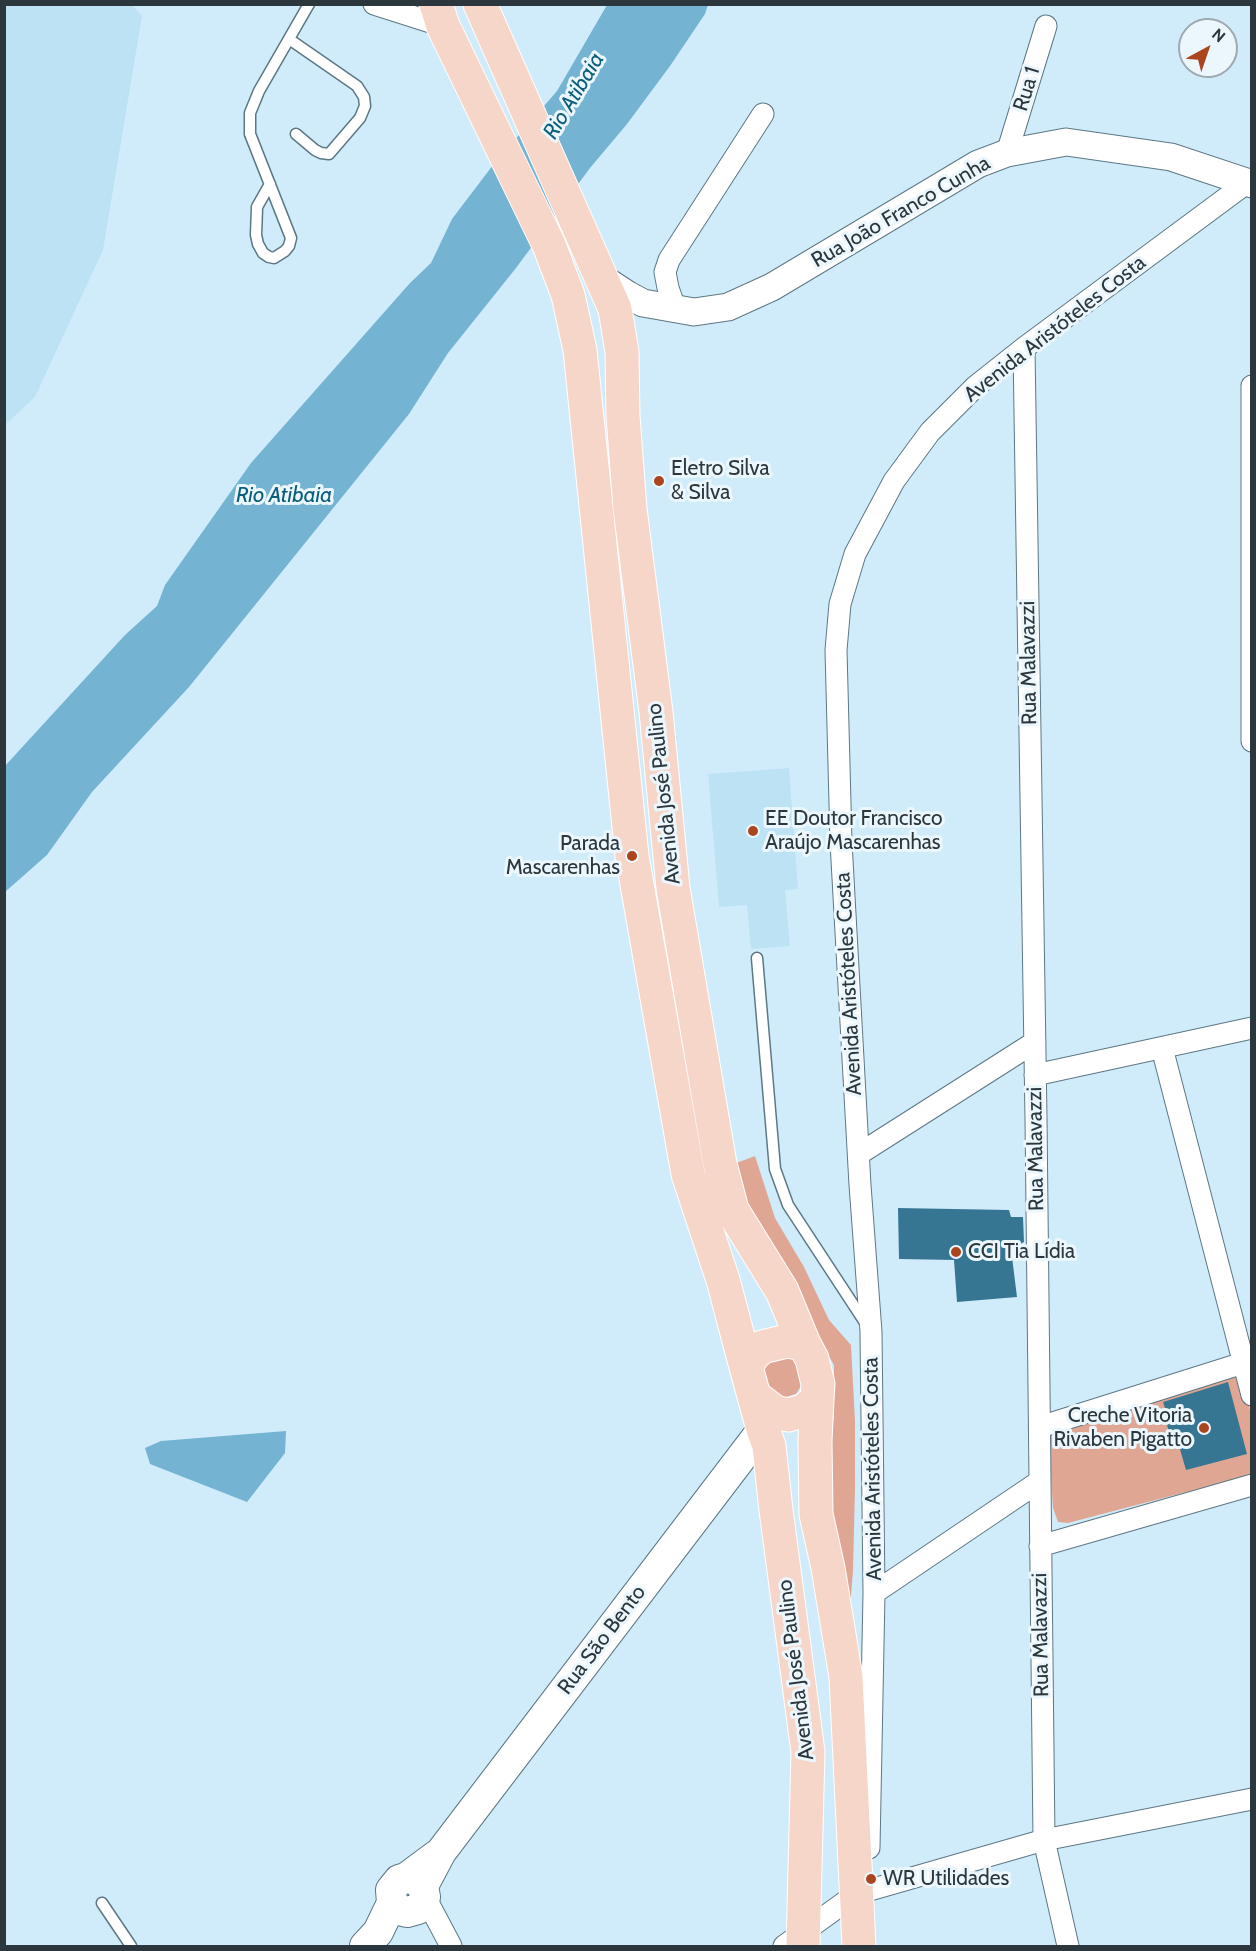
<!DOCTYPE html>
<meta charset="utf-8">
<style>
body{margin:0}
#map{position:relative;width:1256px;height:1951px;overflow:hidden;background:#d0ecfb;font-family:Cabin,sans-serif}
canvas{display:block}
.frame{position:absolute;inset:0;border:6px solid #2c373d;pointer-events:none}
.north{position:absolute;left:1178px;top:18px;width:60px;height:60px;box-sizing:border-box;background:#ebf7fd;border:2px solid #9faab0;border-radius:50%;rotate:40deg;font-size:16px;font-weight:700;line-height:24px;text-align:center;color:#2c373d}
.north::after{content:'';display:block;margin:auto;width:21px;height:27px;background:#ab451d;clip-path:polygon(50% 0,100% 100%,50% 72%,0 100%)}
</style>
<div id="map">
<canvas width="1256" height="1951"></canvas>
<div class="frame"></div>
<div class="north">N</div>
</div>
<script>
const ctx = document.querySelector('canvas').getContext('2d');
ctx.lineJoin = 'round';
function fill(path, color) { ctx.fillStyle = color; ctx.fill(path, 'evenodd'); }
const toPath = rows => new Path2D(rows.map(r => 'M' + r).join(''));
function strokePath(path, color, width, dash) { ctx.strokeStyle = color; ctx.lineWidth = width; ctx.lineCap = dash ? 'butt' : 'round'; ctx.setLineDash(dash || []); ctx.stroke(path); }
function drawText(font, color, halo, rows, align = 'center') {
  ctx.font = font + ' Cabin,sans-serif'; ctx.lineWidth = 6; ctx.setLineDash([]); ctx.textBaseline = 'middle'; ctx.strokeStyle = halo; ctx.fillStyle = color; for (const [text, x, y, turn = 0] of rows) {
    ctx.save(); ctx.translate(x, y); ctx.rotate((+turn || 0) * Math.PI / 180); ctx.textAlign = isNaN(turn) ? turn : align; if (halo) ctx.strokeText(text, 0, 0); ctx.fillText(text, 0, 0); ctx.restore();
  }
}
fill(toPath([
 [5,4,132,5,142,16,103,250,35,397,5,425],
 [789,768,798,889,785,890,790,946,751,949,747,905,719,907,708,774]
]), '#bde2f4');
fill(toPath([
 [755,1156,775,1218,804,1267,829,1320,851,1345,855,1421,855,1488,853,1571,841,1716,823,1483,834,1417,834,1365,740,1204,731,1165],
 [790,1357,797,1361,804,1381,796,1394,783,1398,762,1382,764,1366,769,1361],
 [1235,1374,1243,1379,1251,1415,1251,1475,1068,1523,1058,1522,1053,1508,1048,1432]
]), '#dfa793');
fill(toPath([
 [607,5,708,5,705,14,670,66,627,124,590,168,516,268,448,353,409,414,189,687,92,792,47,855,5,892,4,767,125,635,157,606,165,585,251,463,410,283,431,263,452,219,493,165,557,91],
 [286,1431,285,1453,247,1502,150,1464,145,1448,161,1441]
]), '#74b3d2');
fill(toPath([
 [898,1208,1009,1210,1011,1217,1023,1217,1024,1242,1011,1249,1017,1297,957,1302,954,1260,899,1259],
 [1228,1382,1247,1454,1186,1470,1177,1439,1171,1439,1165,1418,1168,1417,1163,1402]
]), '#377693');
const service = toPath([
 [289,39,357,86,364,97,365,106,360,118,329,154,321,153,315,150,296,134],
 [270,184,257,207,256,235,258,244,263,253,269,257,274,258,285,251,289,246,291,238,250,134,250,113,259,91,309,4],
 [757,958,775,1169,788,1205,866,1324],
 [102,1903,131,1946]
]);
const minor = toPath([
 [374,4,443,26],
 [1007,153,1046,26],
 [675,308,668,288,665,272,669,260,763,114],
 [1024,348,1036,1119,1044,1840,1068,1946],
 [1252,386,1252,741],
 [1162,1048,1252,1395],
 [1035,1075,1252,1028],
 [859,1154,1035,1042],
 [1040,1427,1243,1363],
 [1040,1546,1252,1485],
 [874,1593,1040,1481],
 [869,1848,874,1593,871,1332,860,1185,841,842,836,650,840,604,855,554,894,481,930,432,976,386,1024,348,1252,179],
 [425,1897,451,1946],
 [784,1946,856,1894,1044,1840,1252,1799]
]);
const tertiary = toPath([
 [602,278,628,295,643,303,694,312,728,307,772,287,978,164,1007,153,1066,142,1171,157,1252,184]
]);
const secondary = toPath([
 [408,1878,418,1881,423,1886,425,1897,423,1904,418,1909,407,1912,399,1910,392,1903,391,1890,399,1880,406,1878,437,1855],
 [423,1886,441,1852,763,1429],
 [365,1946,378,1932,392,1903]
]);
const primary = toPath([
 [436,4,443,26,549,245,568,295,580,350,632,856,688,1174,723,1280,746,1367],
 [480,4,615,309,622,352,623,416,630,509,656,712,673,888,720,1164,732,1210,782,1291,804,1344],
 [755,1397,775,1412,788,1415,803,1411,817,1400,818,1384,812,1359,804,1344,787,1341,762,1347,753,1355,746,1367,763,1429,769,1446,776,1510,808,1752,803,1946],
 [817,1400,815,1441,816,1514,828,1568,846,1677,859,1946]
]);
strokePath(service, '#5d7784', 13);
strokePath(minor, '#5d7784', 23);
strokePath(tertiary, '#5d7784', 29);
strokePath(secondary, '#5d7784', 32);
strokePath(primary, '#fff', 35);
strokePath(service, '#fff', 10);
strokePath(minor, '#fff', 21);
strokePath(tertiary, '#fff', 27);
strokePath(secondary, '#fff', 30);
strokePath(primary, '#f7d6ca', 33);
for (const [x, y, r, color] of [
 [659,481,6,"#ab451d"],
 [753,831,6,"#ab451d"],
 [632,856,6,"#ab451d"],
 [956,1252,6,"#ab451d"],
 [1204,1428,6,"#ab451d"],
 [871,1879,6,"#ab451d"]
]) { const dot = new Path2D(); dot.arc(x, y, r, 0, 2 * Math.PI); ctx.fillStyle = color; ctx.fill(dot); strokePath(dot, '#ebf7fd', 2); }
drawText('21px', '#2c373d', '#ebf7fd', [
 ["Rua 1",1027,89,-73],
 ["Rua João Franco Cunha",901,212,-30],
 ["Avenida Aristóteles Costa",1055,329,-38],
 ["Rua Malavazzi",1029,663,-91],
 ["Avenida José Paulino",664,794,-96],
 ["Avenida Aristóteles Costa",849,984,-93],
 ["Rua Malavazzi",1036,1149,-91],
 ["Avenida Aristóteles Costa",873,1469,-91],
 ["Rua Malavazzi",1041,1635,-91],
 ["Rua São Bento",602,1640,-53],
 ["Avenida José Paulino",796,1670,-97]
]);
drawText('21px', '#2c373d', '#ebf7fd', [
 ["Eletro Silva",671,469],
 ["& Silva",671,493],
 ["EE Doutor Francisco",765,819],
 ["Araújo Mascarenhas",765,843],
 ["Parada",620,844,"right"],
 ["Mascarenhas",620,868,"right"],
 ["CCI Tia Lídia",968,1252],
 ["Creche Vitoria",1192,1416,"right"],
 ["Rivaben Pigatto",1192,1440,"right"],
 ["WR Utilidades",883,1879]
], 'left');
drawText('italic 22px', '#0c5e7d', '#ebf7fd', [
 ["Rio Atibaia",574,96,-59],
 ["Rio Atibaia",284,496]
]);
</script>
